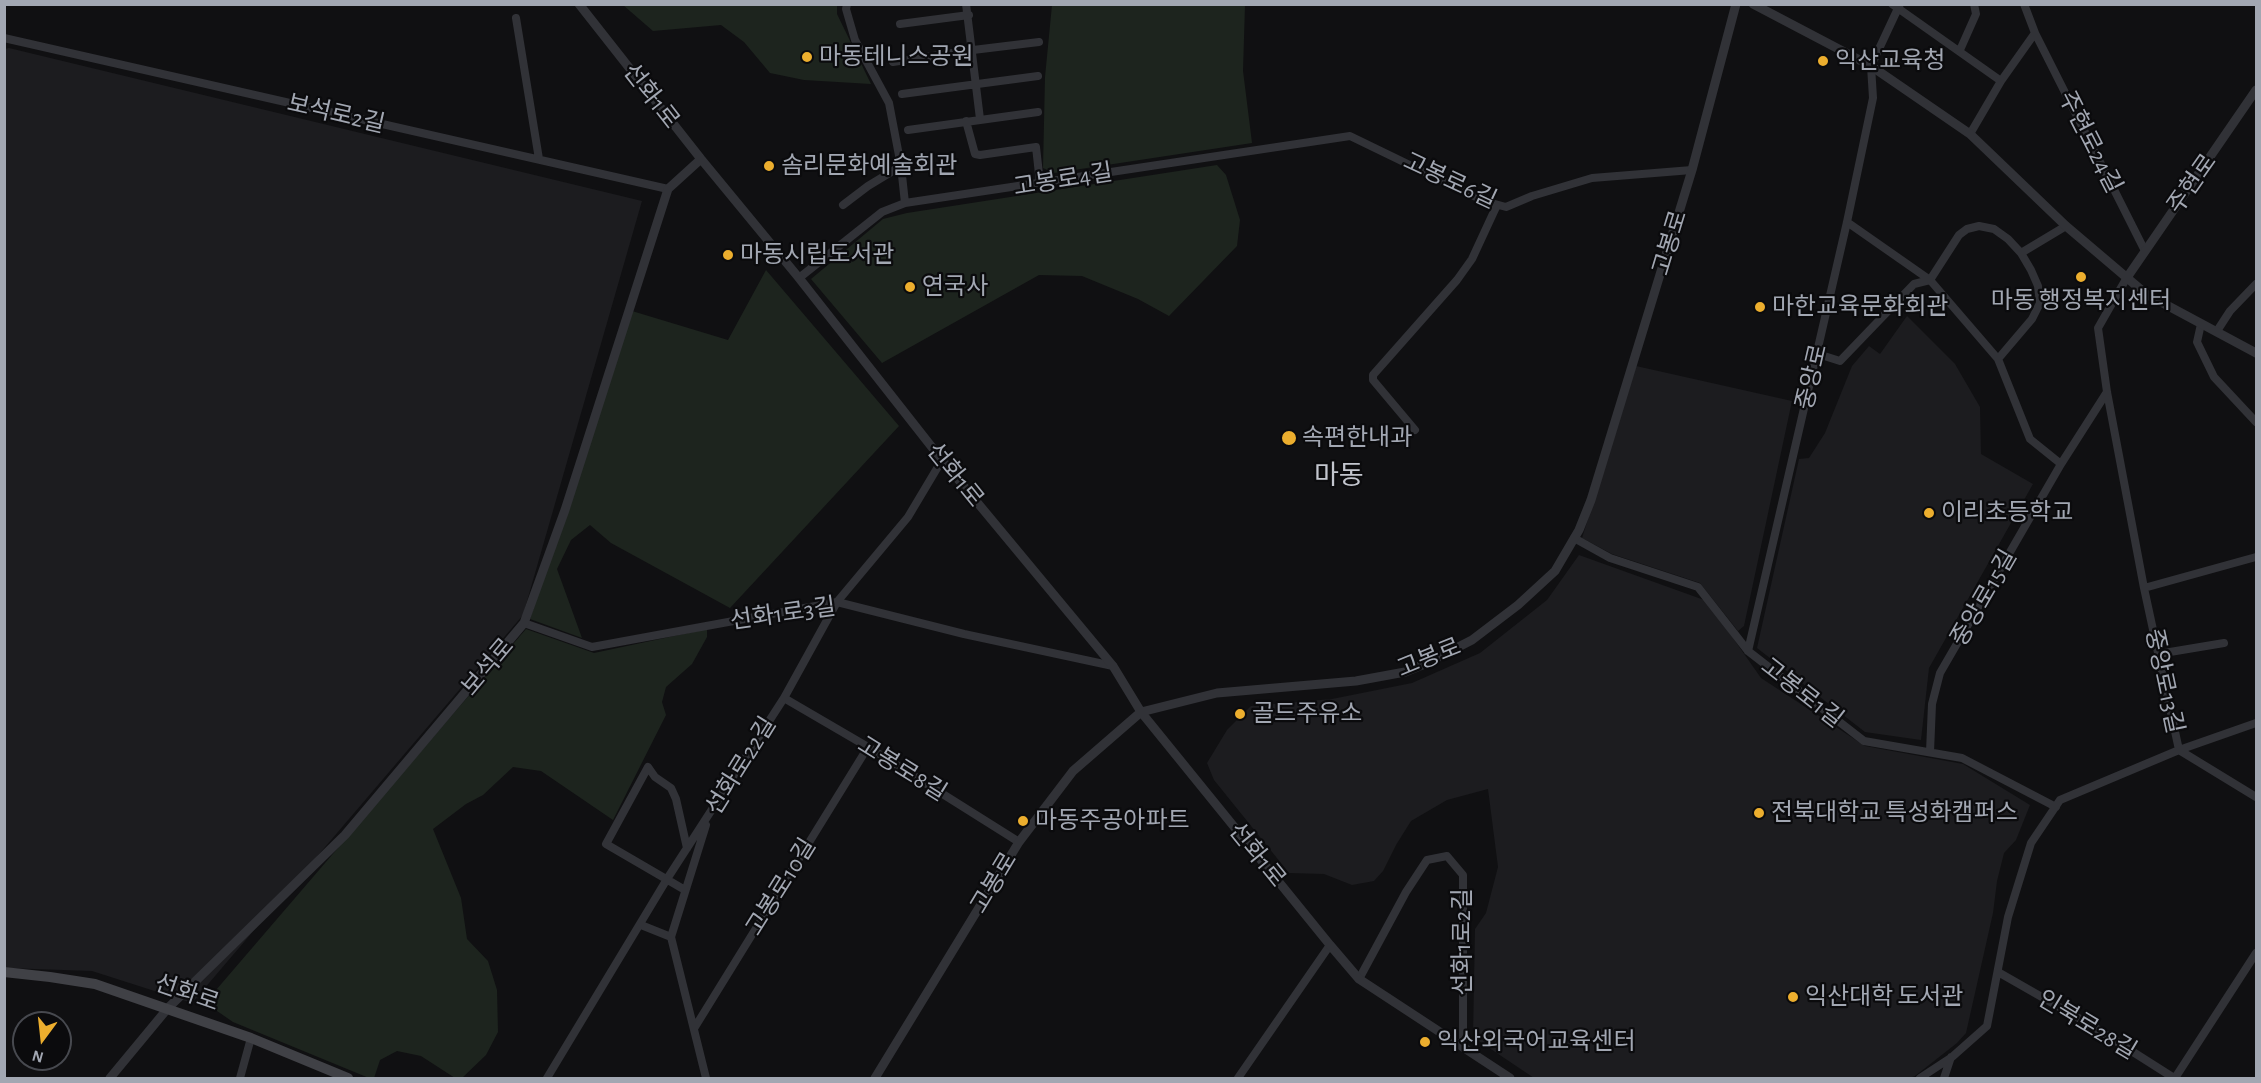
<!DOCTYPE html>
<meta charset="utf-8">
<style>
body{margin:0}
#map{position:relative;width:2261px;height:1083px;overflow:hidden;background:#101012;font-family:"Alegreya Sans",sans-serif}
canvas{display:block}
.frame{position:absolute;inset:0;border:6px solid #a2a7b2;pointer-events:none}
.north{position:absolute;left:12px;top:1011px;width:60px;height:60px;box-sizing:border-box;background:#0b0b0d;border:2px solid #47494f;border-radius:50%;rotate:195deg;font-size:16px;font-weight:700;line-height:24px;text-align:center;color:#a2a7b2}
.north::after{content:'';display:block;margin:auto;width:21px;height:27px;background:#ecae2e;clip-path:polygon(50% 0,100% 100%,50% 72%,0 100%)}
</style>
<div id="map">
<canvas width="2261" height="1083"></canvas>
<div class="frame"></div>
<div class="north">N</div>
</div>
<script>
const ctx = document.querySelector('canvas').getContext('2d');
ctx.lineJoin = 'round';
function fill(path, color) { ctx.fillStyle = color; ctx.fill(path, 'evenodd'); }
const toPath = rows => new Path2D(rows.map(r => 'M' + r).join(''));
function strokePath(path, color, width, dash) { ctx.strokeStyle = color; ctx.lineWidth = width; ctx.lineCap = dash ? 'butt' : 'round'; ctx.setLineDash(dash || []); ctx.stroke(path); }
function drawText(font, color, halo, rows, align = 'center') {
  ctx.font = font + ' "Alegreya Sans","Noto Sans KR",sans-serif'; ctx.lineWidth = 4.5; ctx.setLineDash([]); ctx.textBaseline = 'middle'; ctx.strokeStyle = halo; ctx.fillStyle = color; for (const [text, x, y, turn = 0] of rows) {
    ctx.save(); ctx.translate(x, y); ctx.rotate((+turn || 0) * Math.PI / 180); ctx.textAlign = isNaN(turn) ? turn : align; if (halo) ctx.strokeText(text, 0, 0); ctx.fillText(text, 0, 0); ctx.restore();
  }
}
fill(toPath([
 [9,48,642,201,523,615,192,1003,92,971,5,968,5,49],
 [1907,316,1955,364,1980,407,1981,454,2033,484,1929,668,1921,740,1865,732,1757,648,1799,459,1809,458,1825,433,1852,366,1869,346,1880,354],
 [1636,366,1792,401,1744,626,1738,631,1700,583,1612,554,1582,538],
 [1579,555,1707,601,1761,678,1865,746,1963,764,2030,805,2016,840,2004,853,1997,881,1993,913,1966,1033,1957,1043,1915,1076,1910,1078,1534,1078,1473,1037,1475,929,1486,913,1498,867,1488,789,1447,800,1411,821,1396,845,1383,871,1374,881,1352,885,1324,874,1289,873,1214,780,1207,763,1227,730,1251,706,1332,699,1412,683,1480,653,1547,600]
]), '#1c1c1f');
fill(toPath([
 [623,5,837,5,837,14,871,84,804,80,770,73,744,42,721,25,653,31],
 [1052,5,1245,5,1243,71,1252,143,1054,173,1043,168,1045,77],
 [1217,165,1226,175,1240,220,1237,246,1169,316,1138,299,1082,276,1039,275,882,363,811,279,883,219,907,213],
 [766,270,899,426,730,608,611,543,590,525,571,540,557,569,582,638,530,619,632,311,728,340],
 [526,629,594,653,707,629,707,637,692,664,666,687,662,702,666,715,613,820,541,771,513,767,483,795,466,804,433,829,461,898,467,939,488,961,497,990,498,1032,486,1055,462,1078,455,1078,421,1056,397,1051,380,1060,374,1078,369,1078,233,1022,217,1011,210,997]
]), '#1d241e');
strokePath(toPath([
 [847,4,846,9,855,40,889,103,901,166,905,203],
 [966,4,980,119],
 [1892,4,2001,81],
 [516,18,539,159],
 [900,24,969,15],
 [2035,33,2145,251],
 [4,38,668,189],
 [1960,50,1976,14,1974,4],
 [893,62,973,50,1039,42],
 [902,94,1038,76],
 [966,121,975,154,980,155,1036,147,1040,183],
 [908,130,1038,112],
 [1970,134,2001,81,2035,33,2024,4],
 [843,205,868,186,901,166],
 [1847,222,1930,280,1998,359,2030,439,2061,464],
 [799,278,882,212,905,203,1350,136,1484,201,1506,207,1532,196,1592,178,1692,170],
 [2201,324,2197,342,2214,377,2256,422],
 [2217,331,2230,311,2256,284],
 [1818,354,1840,361,1914,284,1930,280,1959,235,1967,229,1979,226,1994,229,2008,239,2021,253,2066,226],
 [1998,359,2032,319,2040,303,2038,286,2031,270,2021,253],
 [1415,430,1373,380,1373,375,1457,280,1472,259,1497,205],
 [1574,538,1610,558,1698,587,1748,651,1864,741,1962,758,2056,807],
 [2144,588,2256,557],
 [524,623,592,647,837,602,964,634,1113,666],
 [1748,651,1847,222,1873,98,1871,66,1900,4],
 [2158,654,2224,643],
 [784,698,868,747,1019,842],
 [2179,750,2256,797],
 [2179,750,2256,723],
 [1930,752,1932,704,1940,673,2061,464,2107,392],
 [706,825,671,937,706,1078],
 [685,890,606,844,648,767,655,777,671,788,676,799,687,848],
 [641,925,671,937],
 [1998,972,2089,1024,2174,1078],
 [1359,979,1406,892,1427,860,1447,856,1463,875,1463,1047],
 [695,1027,868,747],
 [240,1078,251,1038],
 [547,1078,667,879,784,698,837,602,908,517,942,460],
 [1238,1078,1330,945],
 [1920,1078,1952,1057,1987,1026,2008,917,2031,843,2060,800,2179,750,2144,588,2107,392,2098,328,2126,279],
 [1944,1078,1951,1057],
 [2175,1078,2256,953]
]), '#313237', 8);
strokePath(toPath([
 [579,4,701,159,799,278,942,460,1113,666,1141,712,1330,945,1359,979,1510,1078],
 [1753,4,1871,66,1970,134,2066,226,2146,294,2256,353],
 [2126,279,2256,90],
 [110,1078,168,1008,345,835,524,623,565,510,668,189,701,159],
 [875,1078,1019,842,1073,771,1141,712,1217,693,1356,681,1405,672,1427,663,1472,640,1518,605,1555,571,1579,530,1591,500,1692,170,1736,4]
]), '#313237', 9);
strokePath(toPath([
 [4,972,50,977,95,984,251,1038,348,1078]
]), '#404146', 10);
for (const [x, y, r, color] of [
 [807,57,6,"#ecae2e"],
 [1823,61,6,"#ecae2e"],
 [769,166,6,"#ecae2e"],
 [728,255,6,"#ecae2e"],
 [2081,277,6,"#ecae2e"],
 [910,287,6,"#ecae2e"],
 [1760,307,6,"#ecae2e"],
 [1289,438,8,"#ecae2e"],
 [1929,513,6,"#ecae2e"],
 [1240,714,6,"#ecae2e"],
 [1759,813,6,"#ecae2e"],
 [1023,821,6,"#ecae2e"],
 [1793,997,6,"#ecae2e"],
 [1425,1042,6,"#ecae2e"]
]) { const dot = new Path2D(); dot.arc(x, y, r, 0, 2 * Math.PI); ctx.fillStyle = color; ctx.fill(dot); strokePath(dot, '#0b0b0d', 2); }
drawText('24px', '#a2a7b2', '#0b0b0d', [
 ["마동테니스공원",819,57],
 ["익산교육청",1835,61],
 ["솜리문화예술회관",781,166],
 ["마동시립도서관",740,255],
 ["연국사",922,287],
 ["마동 행정복지센터",2081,301,"center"],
 ["마한교육문화회관",1772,307],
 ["속편한내과",1302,438],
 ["이리초등학교",1941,513],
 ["골드주유소",1252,714],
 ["전북대학교 특성화캠퍼스",1771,813],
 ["마동주공아파트",1035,821],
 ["익산대학 도서관",1805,997],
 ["익산외국어교육센터",1437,1042]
], 'left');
drawText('24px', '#a2a7b2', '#0b0b0d', [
 ["선화1로",651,96,52],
 ["보석로2길",336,114,13],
 ["주현로24길",2090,142,63],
 ["고봉로4길",1063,180,-9],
 ["고봉로6길",1450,181,25],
 ["주현로",2192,184,-55],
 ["고봉로",1670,243,-73],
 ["중앙로",1812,377,-77],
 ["선화1로",955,475,51],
 ["중앙로15길",1984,598,-60],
 ["선화1로3길",783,614,-8],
 ["고봉로",1429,658,-22],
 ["보석로",488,667,-50],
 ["중앙로13길",2164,681,78],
 ["고봉로1길",1802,693,38],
 ["선화로22길",741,766,-58],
 ["고봉로8길",902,769,32],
 ["선화1로",1257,855,51],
 ["고봉로",994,883,-59],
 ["고봉로10길",781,887,-58],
 ["선화1로2길",1463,942,-90],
 ["선화로",187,993,19],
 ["인북로28길",2087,1025,31]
]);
drawText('27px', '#c3c6ce', '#0b0b0d', [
 ["마동",1339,476]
]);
</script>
